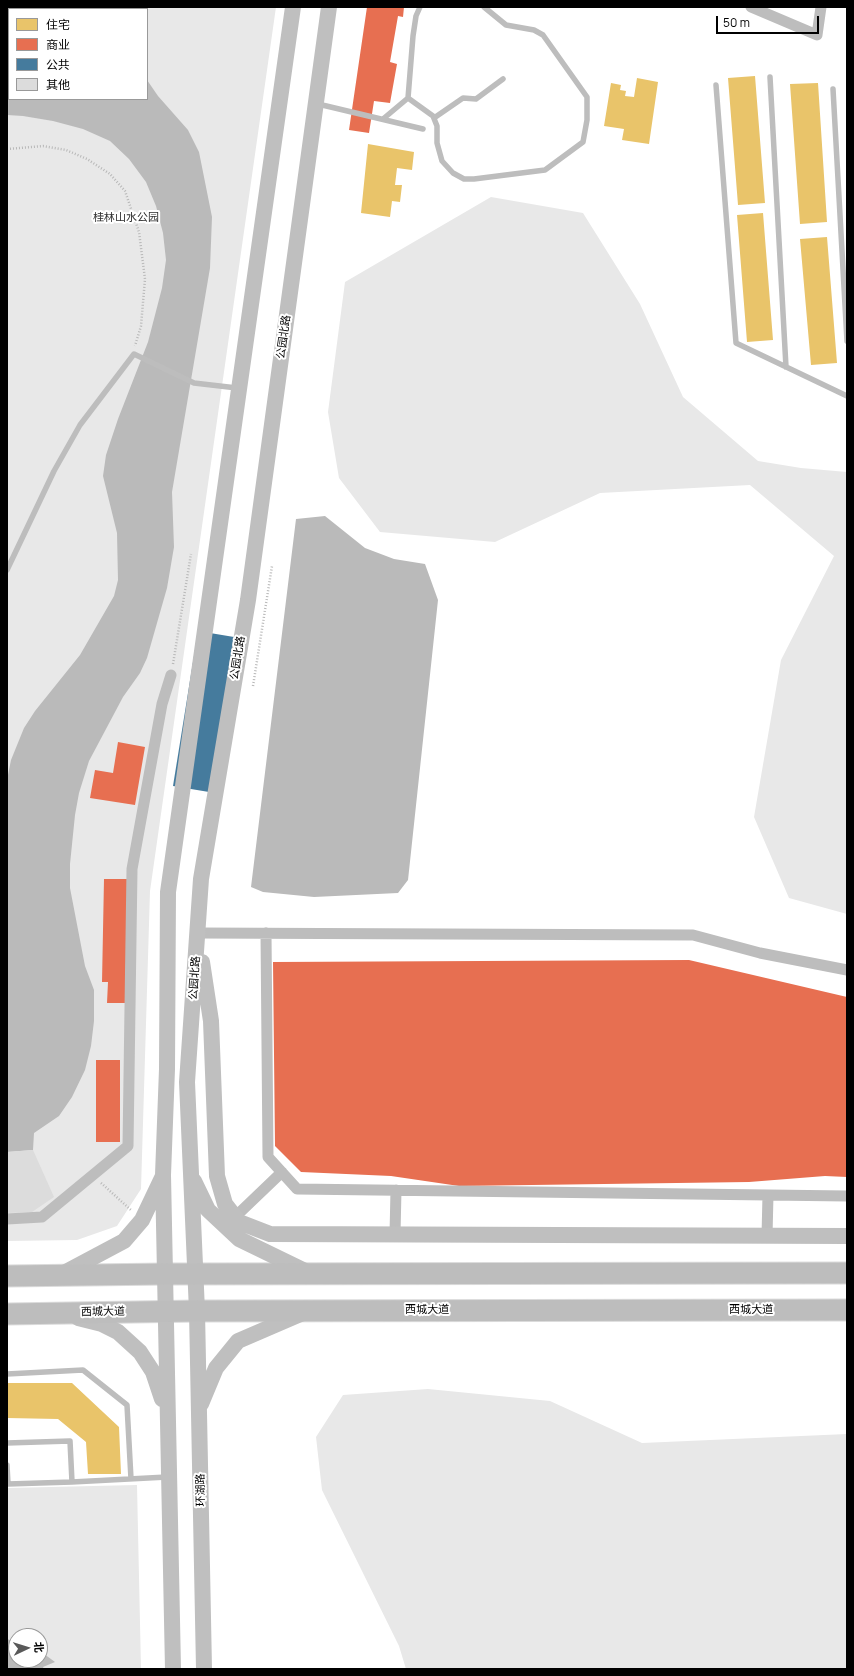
<!DOCTYPE html>
<meta charset="utf-8">
<style>
body{margin:0}
#map{position:relative;width:854px;height:1676px;overflow:hidden;background:#fff;font-family:Manrope,"Noto Sans SC",sans-serif}
canvas{display:block}
.frame{position:absolute;inset:0;border:8px solid #000;pointer-events:none}
.legend{position:absolute;left:8px;top:8px;width:140px;height:92px;box-sizing:border-box;background:#fff;border:1px solid #999;margin:0;padding:5px 7px;list-style:none;font-size:12px;color:#000}
.legend li{display:flex;align-items:center;gap:8px;height:20px}
.legend b{width:20px;border:1px solid #999}
.north{position:absolute;left:8px;top:1628px;width:40px;height:40px;box-sizing:border-box;background:#fff;border:1px solid #999;border-radius:50%;rotate:86deg;font-size:11px;font-weight:700;line-height:16px;text-align:center;color:#000}
.north::after{content:'';display:block;margin:auto;width:14px;height:18px;background:#595959;clip-path:polygon(50% 0,100% 100%,50% 72%,0 100%)}
.scale{position:absolute;left:716px;top:16px;width:103px;height:18px;box-sizing:border-box;border:2px solid #000;border-top:0;padding-left:5px;font-size:12px;line-height:14px;white-space:nowrap;color:#000;-webkit-text-stroke:3px #fff;paint-order:stroke}
</style>
<div id="map">
<canvas width="854" height="1676"></canvas>
<div class="frame"></div>
<ul class="legend">
<li><b style="height:11px;background:#e9c46a"></b>住宅</li>
<li><b style="height:11px;background:#e76f51"></b>商业</li>
<li><b style="height:11px;background:#457b9d"></b>公共</li>
<li><b style="height:11px;background:#dcdcdc"></b>其他</li>
</ul>
<div class="north">北</div>
<div class="scale">50 m</div>
</div>
<script>
const ctx = document.querySelector('canvas').getContext('2d');
ctx.lineJoin = 'round';
function fill(path, color) { ctx.fillStyle = color; ctx.fill(path, 'evenodd'); }
const toPath = rows => new Path2D(rows.map(r => 'M' + r).join(''));
function strokePath(path, color, width, dash) { ctx.strokeStyle = color; ctx.lineWidth = width; ctx.lineCap = dash ? 'butt' : 'round'; ctx.setLineDash(dash || []); ctx.stroke(path); }
function drawText(font, color, halo, rows, align = 'center') {
  ctx.font = font + ' Manrope,"Noto Sans SC",sans-serif'; ctx.lineWidth = 4; ctx.setLineDash([]); ctx.textBaseline = 'middle'; ctx.strokeStyle = halo; ctx.fillStyle = color; for (const [text, x, y, turn = 0] of rows) {
    ctx.save(); ctx.translate(x, y); ctx.rotate((+turn || 0) * Math.PI / 180); ctx.textAlign = isNaN(turn) ? turn : align; if (halo) ctx.strokeText(text, 0, 0); ctx.fillText(text, 0, 0); ctx.restore();
  }
}
fill(toPath([
 [7,7,276,7,150,891,141,1189,117,1226,77,1240,7,1241],
 [9,9,147,9,147,99,9,99],
 [491,197,583,213,640,304,683,397,758,461,801,468,847,472,847,914,789,898,754,817,781,660,834,556,750,485,600,493,495,542,380,532,339,478,328,412,345,282],
 [428,1389,550,1401,642,1443,847,1434,847,1669,406,1669,399,1646,322,1490,316,1437,343,1395],
 [137,1485,141,1669,7,1669,7,1488],
 [16,1636,40,1636,40,1660,16,1660]
]), '#e8e8e8');
fill(toPath([
 [61,7,148,7,147,9,60,9],
 [9,48,9,99,147,99,147,80,158,96,188,130,199,152,212,217,210,268,172,492,174,547,167,588,147,658,140,673,123,697,89,761,79,793,75,815,70,864,70,888,85,966,94,990,94,1021,91,1046,85,1070,72,1097,59,1116,34,1133,33,1150,7,1152,7,780,11,760,24,728,35,711,80,655,114,596,118,580,117,533,103,476,106,455,118,419,148,342,162,288,166,260,163,233,156,206,146,182,129,159,110,141,83,129,53,121,23,116,7,115,7,49],
 [325,516,365,548,394,559,425,564,438,600,408,880,398,893,314,897,263,892,251,887,296,519],
 [7,1639,16,1642,16,1660,40,1660,40,1651,55,1662,43,1667,44,1669,7,1669]
]), '#bababa');
fill(toPath([
 [755,76,765,203,738,205,728,78],
 [637,78,658,82,649,144,622,140,624,129,604,126,611,83,621,85,620,90,626,91,625,96,634,97],
 [818,83,827,222,800,224,790,84],
 [368,144,414,152,412,170,397,168,395,185,402,185,400,202,392,201,390,217,361,213],
 [763,213,773,340,747,342,737,215],
 [827,237,837,363,811,365,800,239],
 [7,1383,72,1383,119,1427,121,1474,88,1474,86,1442,58,1419,7,1418]
]), '#e9c46a');
fill(toPath([
 [367,7,404,7,403,17,398,16,390,62,397,64,390,103,374,101,369,133,349,130],
 [118,742,145,747,135,805,90,798,95,770,113,773],
 [104,879,128,879,125,1003,107,1003,108,982,102,982],
 [689,960,847,997,847,1177,825,1176,749,1182,459,1186,391,1176,301,1172,275,1146,273,962],
 [96,1060,120,1060,120,1142,96,1142]
]), '#e76f51');
fill(toPath([
 [198,631,246,639,221,794,173,786]
]), '#457b9d');
fill(toPath([
 [33,1150,54,1197,32,1212,7,1213,7,1152]
]), '#dcdcdc');
const highway = toPath([
 [7,1276,166,1274,847,1273],
 [7,1314,197,1311,847,1310]
]);
strokePath(highway, '#dbdbdb', 23);
strokePath(toPath([
 [50,9,52,7],
 [7,42,9,40],
 [7,149,43,146,66,150,87,159,110,174,125,191,139,232,145,279,141,326,135,346],
 [173,664,191,554],
 [253,686,272,566],
 [101,1183,131,1210]
]), '#b8b8b8', 2.5, [1, 2]);
strokePath(toPath([
 [770,77,786,367],
 [716,85,736,343,847,396],
 [833,89,847,341],
 [408,98,433,116,437,126,437,143,442,161,453,173,464,179,474,179,545,170,583,142,587,120,587,97,543,35,534,30,506,25,484,7],
 [318,104,423,129],
 [434,118,463,98,476,99,503,79],
 [383,119,408,98,413,36,416,16,420,7],
 [7,570,54,471,80,425,134,354,194,383,237,388],
 [7,1374,83,1370,127,1405,131,1479],
 [7,1443,70,1441,72,1482,167,1477],
 [7,1465,8,1484,72,1482]
]), '#bdbdbd', 5.5);
strokePath(toPath([
 [751,7,817,35,821,7],
 [198,933,693,935,760,953,847,970],
 [266,933,268,1157,297,1189,847,1196],
 [235,1217,282,1172],
 [7,1219,42,1217,128,1146,132,869,162,704,171,675],
 [395,1234,396,1190],
 [767,1236,768,1195]
]), '#bdbdbd', 11);
strokePath(toPath([
 [202,962,211,1021,217,1176,225,1204,239,1222,270,1234,847,1236],
 [194,1181,208,1210,239,1239,307,1272],
 [62,1274,124,1241,142,1220,162,1178],
 [78,1318,102,1324,118,1332,140,1352,153,1372,162,1399],
 [201,1404,216,1368,238,1341,303,1313],
 [173,1669,163,1175,167,1069,168,892,293,7],
 [204,1669,197,1311,187,1082,201,879,248,600,329,7]
]), '#bfbfbf', 16);
strokePath(highway, '#bdbdbd', 21);
drawText('11px', '#2d2d2d', '#fff', [
 ["桂林山水公园",126,218]
]);
drawText('11px', '#000', '#fff', [
 ["公园北路",284,337,-82],
 ["公园北路",238,658,-81],
 ["公园北路",195,978,-86],
 ["西城大道",427,1310],
 ["西城大道",751,1310],
 ["西城大道",103,1312,-1],
 ["环湖路",201,1490,-91]
]);
</script>
